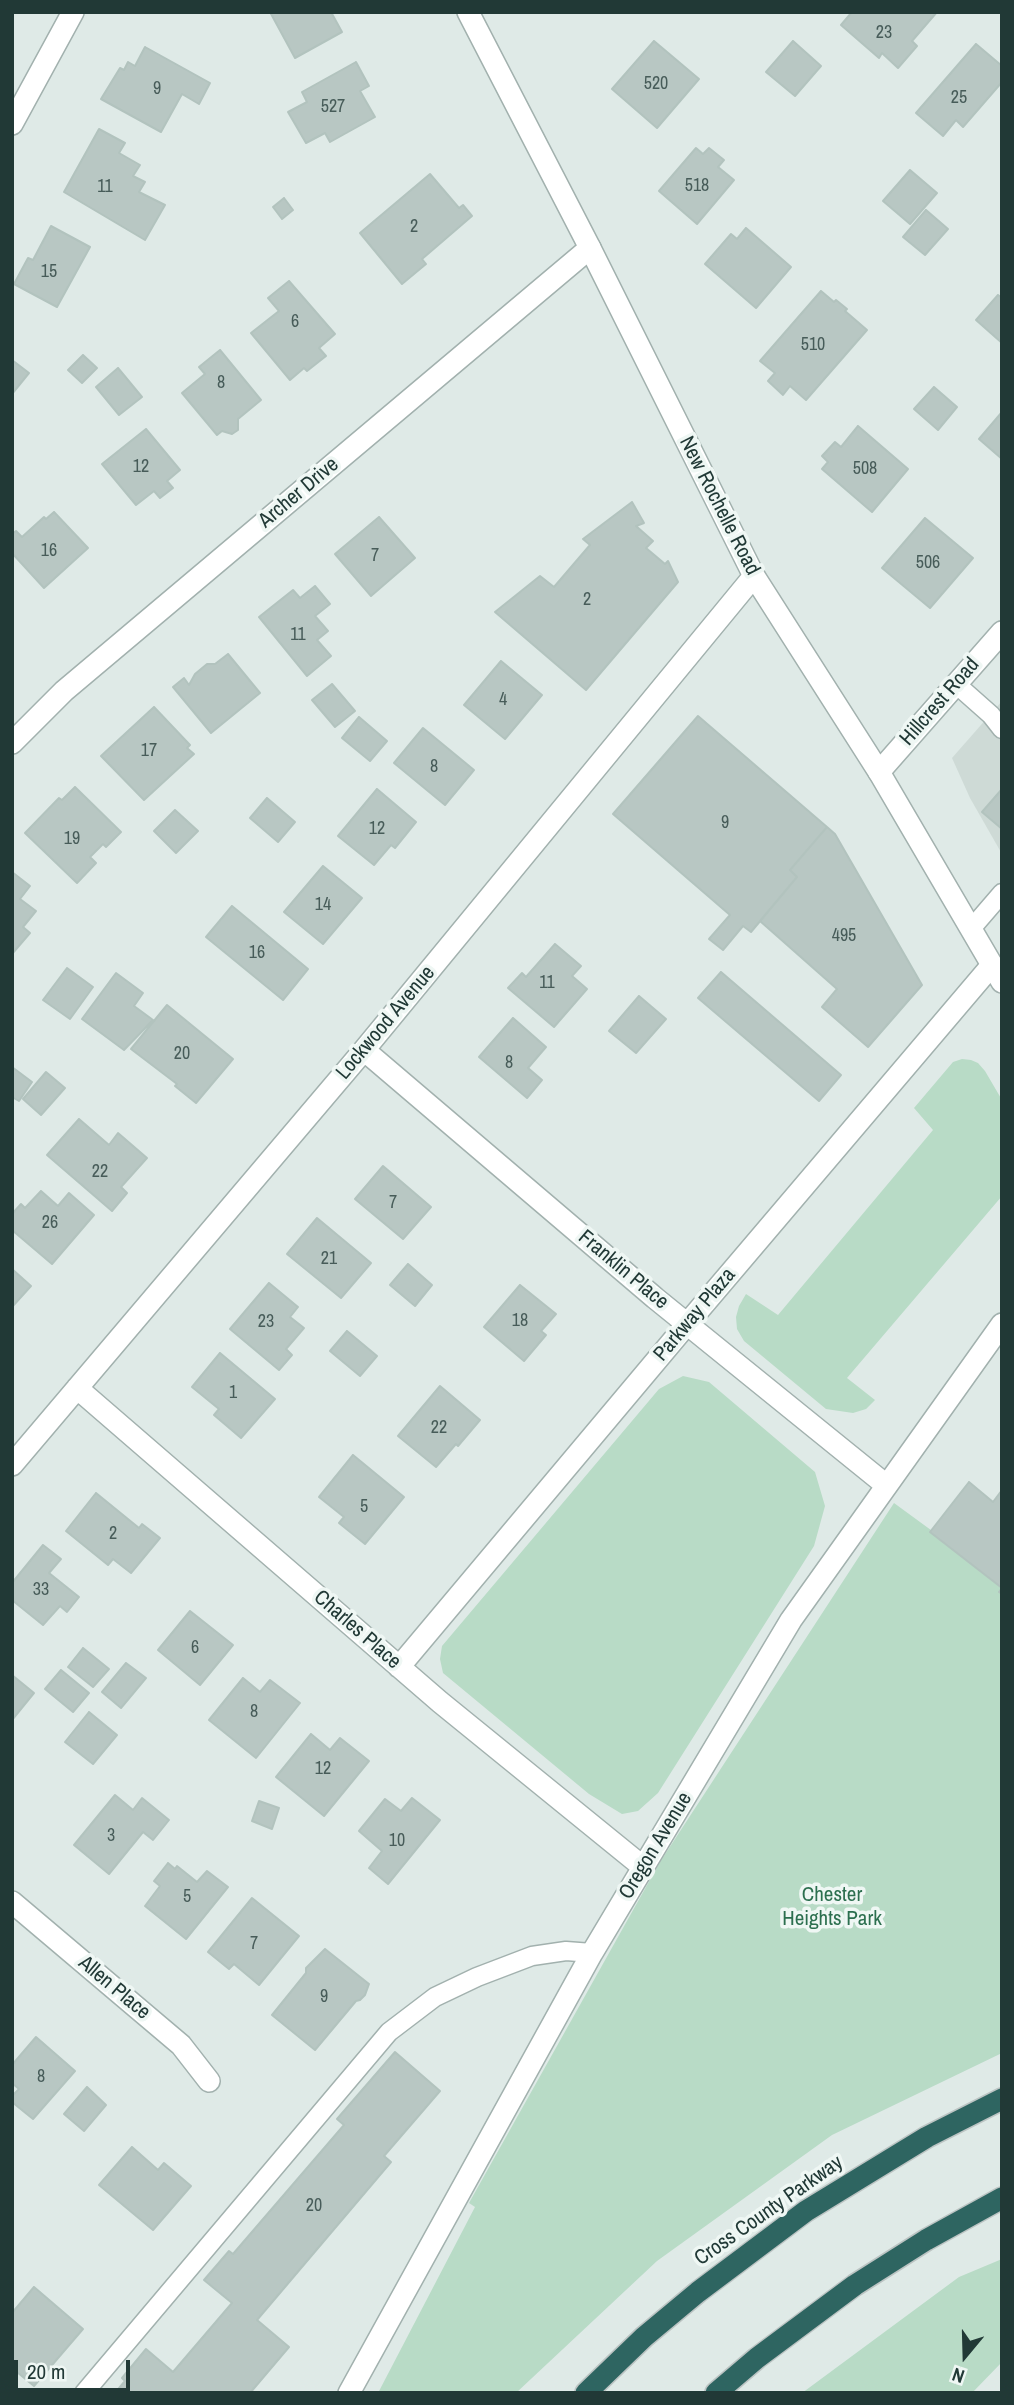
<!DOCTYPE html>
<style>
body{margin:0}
#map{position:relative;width:1014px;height:2405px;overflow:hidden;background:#dfeae7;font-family:"Archivo Narrow",sans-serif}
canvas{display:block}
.frame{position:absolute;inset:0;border:14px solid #213936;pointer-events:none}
.north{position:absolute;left:930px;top:2321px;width:70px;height:70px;-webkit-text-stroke:5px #eff7f4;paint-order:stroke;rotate:199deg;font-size:19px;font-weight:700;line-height:28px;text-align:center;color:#213936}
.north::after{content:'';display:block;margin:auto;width:24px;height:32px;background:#213936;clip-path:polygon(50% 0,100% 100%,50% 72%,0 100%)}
.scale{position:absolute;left:14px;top:2360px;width:116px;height:32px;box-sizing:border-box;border:4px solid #213936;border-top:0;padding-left:9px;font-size:21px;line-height:24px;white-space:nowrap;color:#213936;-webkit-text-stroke:5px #eff7f4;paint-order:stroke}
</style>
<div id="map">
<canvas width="1014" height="2405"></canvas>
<div class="frame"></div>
<div class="north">N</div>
<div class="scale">20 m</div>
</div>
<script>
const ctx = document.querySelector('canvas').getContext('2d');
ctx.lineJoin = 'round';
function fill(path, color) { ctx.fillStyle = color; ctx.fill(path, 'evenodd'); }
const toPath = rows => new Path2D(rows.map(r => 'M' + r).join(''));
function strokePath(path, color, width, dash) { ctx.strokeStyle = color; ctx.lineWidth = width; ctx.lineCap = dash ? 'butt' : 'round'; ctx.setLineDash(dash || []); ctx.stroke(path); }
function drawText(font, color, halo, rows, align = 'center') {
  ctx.font = font + ' "Archivo Narrow",sans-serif'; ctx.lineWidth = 7; ctx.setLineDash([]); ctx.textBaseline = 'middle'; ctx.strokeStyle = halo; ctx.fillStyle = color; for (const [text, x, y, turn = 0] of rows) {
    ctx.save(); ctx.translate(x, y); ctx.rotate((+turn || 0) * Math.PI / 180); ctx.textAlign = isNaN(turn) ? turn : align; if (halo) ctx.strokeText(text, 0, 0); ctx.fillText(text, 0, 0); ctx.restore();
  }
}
fill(toPath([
 [1002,701,1002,854,970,798,952,758]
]), '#cedad6');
fill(toPath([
 [962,1059,971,1060,978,1063,985,1071,1002,1100,1002,1196,847,1378,875,1400,866,1409,853,1413,826,1409,744,1341,737,1329,736,1317,739,1306,746,1294,778,1315,933,1130,914,1108,953,1062],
 [683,1376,709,1382,815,1472,825,1506,814,1546,658,1793,638,1811,622,1814,589,1794,443,1673,440,1659,442,1646,659,1389],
 [894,1503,1002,1582,1002,2053,832,2135,657,2261,516,2393,378,2393,475,2207,469,2203,660,1862],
 [1002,2259,1002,2362,972,2393,802,2393,959,2277]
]), '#b8dbc6');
const building = toPath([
 [270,12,331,12,342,32,295,58,270,12],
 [852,12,937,12,912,41,917,46,898,68,882,53,879,58,841,25,852,12],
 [654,41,699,79,657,128,612,89,654,41],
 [793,41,821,66,795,96,766,72,793,41],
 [976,44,1002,66,1002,82,963,127,956,120,943,136,916,113,976,44],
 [145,47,210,83,199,104,182,94,161,132,101,99,120,68,124,70,128,62,135,66,145,47],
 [356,62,369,86,360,91,375,117,330,142,325,133,306,143,288,112,307,102,302,92,356,62],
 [99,129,125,143,119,153,140,165,133,176,145,182,139,192,165,205,145,240,64,192,99,129],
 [696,148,703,154,709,148,724,160,718,167,734,180,697,224,659,191,696,148],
 [910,170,937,193,910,224,883,201,910,170],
 [430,174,459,208,463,205,472,216,422,259,426,264,402,284,360,233,430,174],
 [284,198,293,210,282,219,273,207,284,198],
 [926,210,948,229,925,255,903,237,926,210],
 [51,226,90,247,57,307,14,284,28,258,33,260,51,226],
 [746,228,791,267,756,308,705,264,731,234,737,239,746,228],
 [289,281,335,334,319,348,326,356,307,371,304,368,290,380,251,333,279,311,268,298,289,281],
 [821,291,834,302,836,300,847,309,845,311,867,330,806,400,790,386,783,395,768,381,775,373,760,361,821,291],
 [998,295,1002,298,1002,343,976,320,998,295],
 [220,350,261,400,238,419,238,430,232,434,222,431,217,435,182,393,205,374,199,367,220,350],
 [83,355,97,368,82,383,68,370,83,355],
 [12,360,29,373,12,394,12,360],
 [118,368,142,397,119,415,96,387,118,368],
 [934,387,957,407,938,430,914,409,934,387],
 [1002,412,1002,459,979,439,1002,412],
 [858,426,908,469,872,512,822,469,828,462,822,456,835,442,841,447,858,426],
 [146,429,180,470,167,481,173,488,160,498,154,491,136,505,102,464,146,429],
 [632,502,644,523,636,526,653,541,646,548,665,564,668,561,678,582,586,690,495,612,540,576,554,587,590,545,583,539,632,502],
 [54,512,88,548,44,588,12,553,12,534,16,531,22,537,44,517,46,519,54,512],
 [379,517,415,558,371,596,335,554,379,517],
 [925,518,973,558,930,608,882,568,925,518],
 [315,586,330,604,315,616,328,631,317,640,331,656,307,676,259,617,293,590,300,598,315,586],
 [228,654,260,693,211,733,173,687,184,678,189,685,195,674,207,664,215,664,228,654],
 [501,661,542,695,505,739,464,705,501,661],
 [332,684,355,711,335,727,312,700,332,684],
 [154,707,190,745,187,748,194,754,144,800,101,756,154,707],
 [698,716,827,827,790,870,797,877,751,932,743,926,723,950,709,939,730,915,613,814,698,716],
 [359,717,387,741,370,761,342,738,359,717],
 [423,728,474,770,445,805,394,763,423,728],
 [75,787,121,832,106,847,103,844,90,857,96,863,77,883,25,833,59,798,62,800,75,787],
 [377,789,416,822,395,848,391,845,374,865,338,836,377,789],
 [1002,789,1002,829,982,812,1002,789],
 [267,798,295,822,278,842,250,818,267,798],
 [175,810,198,831,176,853,154,831,175,810],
 [827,827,835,834,922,985,868,1047,822,1007,837,989,760,921,797,877,790,870,827,827],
 [323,866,362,898,323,944,284,912,323,866],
 [12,872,30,886,20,899,36,911,23,927,30,933,12,954,12,872],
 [232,906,308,969,283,1000,206,937,232,906],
 [555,944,581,966,572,976,587,989,554,1027,508,988,522,973,526,977,555,944],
 [67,968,93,987,70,1019,43,1000,67,968],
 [721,972,841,1075,819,1101,698,998,721,972],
 [116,973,143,993,134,1006,153,1020,124,1050,82,1019,116,973],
 [639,996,666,1019,636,1053,609,1031,639,996],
 [167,1005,233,1059,196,1103,175,1086,177,1084,131,1049,167,1005],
 [513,1018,546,1047,528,1068,542,1080,527,1098,479,1057,513,1018],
 [12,1067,32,1082,19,1101,12,1097,12,1067],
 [46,1072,65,1088,41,1115,23,1099,46,1072],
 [79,1119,109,1145,118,1133,147,1158,121,1187,127,1193,112,1211,47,1155,79,1119],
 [383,1166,431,1207,403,1239,355,1199,383,1166],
 [41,1191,58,1206,69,1193,94,1215,52,1264,12,1230,12,1214,21,1204,25,1208,41,1191],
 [317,1218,371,1263,341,1298,287,1254,317,1218],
 [408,1264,432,1285,415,1306,390,1285,408,1264],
 [12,1269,31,1286,12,1307,12,1269],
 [269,1283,298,1307,290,1317,304,1328,286,1349,292,1355,279,1370,230,1329,269,1283],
 [520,1285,556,1314,541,1331,546,1335,524,1361,484,1327,520,1285],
 [347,1331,377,1356,360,1376,330,1351,347,1331],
 [220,1353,275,1399,241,1438,214,1415,219,1409,192,1387,220,1353],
 [440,1386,480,1420,458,1446,456,1444,436,1467,398,1436,440,1386],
 [353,1455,404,1497,365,1544,339,1523,344,1517,319,1497,353,1455],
 [969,1482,993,1502,1002,1490,1002,1594,999,1592,1002,1588,930,1532,969,1482],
 [96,1493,139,1528,142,1524,160,1538,131,1573,113,1559,108,1565,66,1531,96,1493],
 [43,1545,61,1559,49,1573,79,1597,67,1612,60,1606,43,1625,12,1600,12,1583,43,1545],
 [190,1611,233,1645,200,1685,158,1650,190,1611],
 [83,1648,109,1669,93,1687,68,1667,83,1648],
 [126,1663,146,1678,121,1708,102,1692,126,1663],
 [61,1670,89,1693,73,1712,45,1689,61,1670],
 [12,1675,34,1693,12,1720,12,1675],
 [243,1678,260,1692,270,1680,300,1703,256,1758,209,1720,243,1678],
 [89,1712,117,1735,93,1764,65,1742,89,1712],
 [311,1734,330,1750,340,1738,369,1761,324,1816,276,1777,311,1734],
 [115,1795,133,1810,142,1798,169,1820,153,1840,143,1832,109,1874,74,1845,115,1795],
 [412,1798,440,1820,388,1884,369,1868,382,1851,359,1831,385,1799,401,1811,412,1798],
 [259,1801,279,1808,272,1829,252,1821,259,1801],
 [168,1863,175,1869,177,1866,197,1882,207,1871,228,1887,186,1939,145,1906,160,1886,154,1881,168,1863],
 [252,1898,299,1936,259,1985,234,1964,229,1969,208,1952,252,1898],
 [325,1949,369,1984,365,1995,360,2000,356,2001,315,2050,272,2015,306,1973,306,1968,325,1949],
 [36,2037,75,2071,33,2119,12,2102,12,2096,19,2089,12,2083,12,2065,36,2037],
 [395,2052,440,2091,384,2156,391,2162,257,2320,289,2347,250,2393,115,2393,125,2381,122,2378,146,2349,173,2372,232,2303,204,2280,229,2251,233,2254,344,2125,337,2119,395,2052],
 [87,2087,106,2105,84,2131,64,2114,87,2087],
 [132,2147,158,2170,164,2163,191,2186,153,2230,99,2185,132,2147],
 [34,2287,83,2329,34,2386,12,2368,12,2313,34,2287]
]);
fill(building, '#b8c7c3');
strokePath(building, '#b2c3be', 2);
const service = toPath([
 [956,684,991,715,1002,729],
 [971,929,1002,893],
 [84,2393,389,2032,435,1997,477,1977,532,1956,566,1951,592,1953]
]);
const minor = toPath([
 [12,124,73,12],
 [12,743,64,691,590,248],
 [879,772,1002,632],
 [364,1050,655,1298,886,1485],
 [77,1388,440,1702,643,1867],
 [12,1465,364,1050,754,576],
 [399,1667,687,1324,992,965],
 [12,1902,181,2045,209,2081],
 [349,2393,592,1953,791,1620,1002,1324]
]);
const tertiary = toPath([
 [468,12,590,248,754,576,879,772,1002,982]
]);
const motorway = toPath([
 [586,2393,644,2337,698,2292,806,2211,927,2137,1002,2099],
 [716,2393,757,2358,855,2285,926,2240,1002,2198]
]);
strokePath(service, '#a2b1ae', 21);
strokePath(minor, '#a2b1ae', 24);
strokePath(tertiary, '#a2b1ae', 24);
strokePath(motorway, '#bcc4c3', 24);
strokePath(service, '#fff', 18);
strokePath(minor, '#fff', 21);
strokePath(tertiary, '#fff', 21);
strokePath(motorway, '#2e6561', 21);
drawText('18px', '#475c59', null, [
 ["23",884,33],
 ["520",656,84],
 ["9",157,89],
 ["25",959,98],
 ["527",333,107],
 ["518",697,186],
 ["11",105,187],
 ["2",414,227],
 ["15",49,272],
 ["6",295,322],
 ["510",813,345],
 ["8",221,383],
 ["12",141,467],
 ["508",865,469],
 ["16",49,551],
 ["7",375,556],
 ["506",928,563],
 ["2",587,600],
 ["11",298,635],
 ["4",503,700],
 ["17",149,751],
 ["8",434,767],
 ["9",725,823],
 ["12",377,829],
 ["19",72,839],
 ["14",323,905],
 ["495",844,936],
 ["16",257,953],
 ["11",547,983],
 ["20",182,1054],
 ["8",509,1063],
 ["22",100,1172],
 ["7",393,1203],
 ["26",50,1223],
 ["21",329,1259],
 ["18",520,1321],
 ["23",266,1322],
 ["1",233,1393],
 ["22",439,1428],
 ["5",364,1507],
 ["2",113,1534],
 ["33",41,1590],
 ["6",195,1648],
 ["8",254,1712],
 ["12",323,1769],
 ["3",111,1836],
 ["10",397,1841],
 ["5",187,1897],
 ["7",254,1944],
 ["9",324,1997],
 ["8",41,2077],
 ["20",314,2206]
]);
drawText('21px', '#213936', '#eff7f4', [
 ["Archer Drive",299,493,-40],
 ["New Rochelle Road",719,506,63],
 ["Hillcrest Road",940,702,-49],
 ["Lockwood Avenue",386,1023,-50],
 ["Franklin Place",623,1270,40],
 ["Parkway Plaza",695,1315,-50],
 ["Charles Place",357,1630,41],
 ["Oregon Avenue",656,1846,-59],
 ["Allen Place",114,1988,40],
 ["Cross County Parkway",769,2211,-35]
]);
drawText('21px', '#2c6f4f', '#eff7f4', [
 ["Chester",832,1895],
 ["Heights Park",832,1919]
]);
</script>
